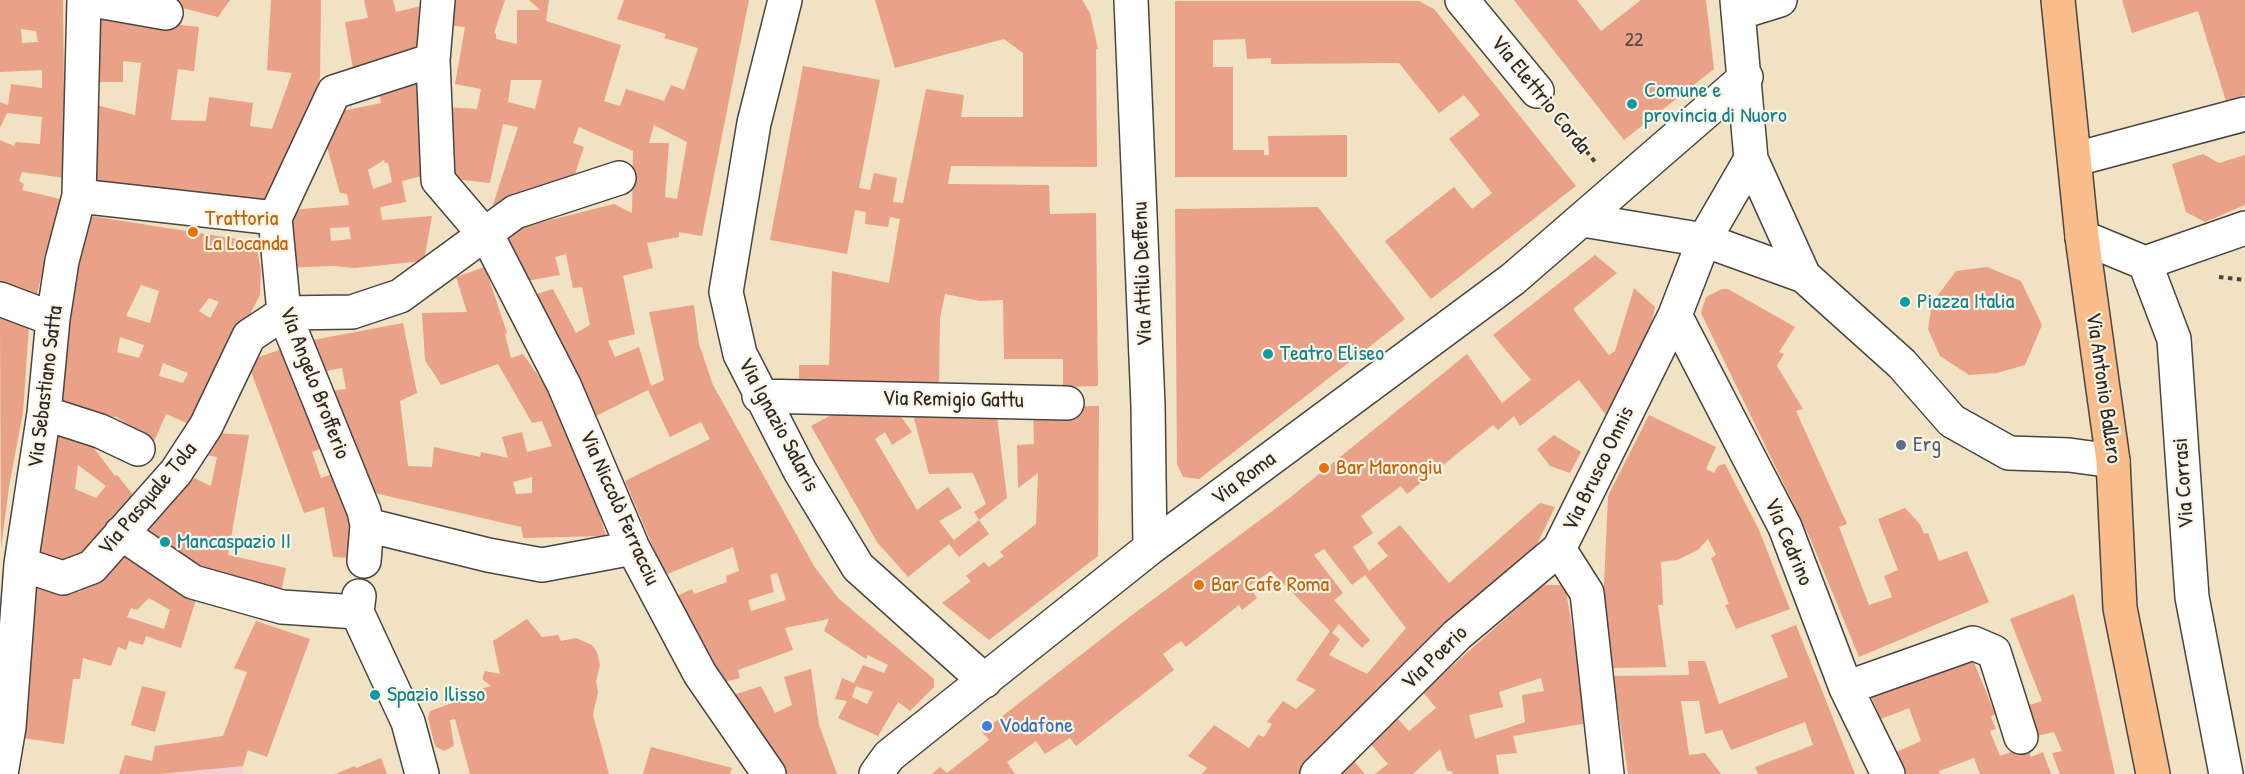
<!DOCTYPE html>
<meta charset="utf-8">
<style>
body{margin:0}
canvas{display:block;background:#f0e2c3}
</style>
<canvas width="2245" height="774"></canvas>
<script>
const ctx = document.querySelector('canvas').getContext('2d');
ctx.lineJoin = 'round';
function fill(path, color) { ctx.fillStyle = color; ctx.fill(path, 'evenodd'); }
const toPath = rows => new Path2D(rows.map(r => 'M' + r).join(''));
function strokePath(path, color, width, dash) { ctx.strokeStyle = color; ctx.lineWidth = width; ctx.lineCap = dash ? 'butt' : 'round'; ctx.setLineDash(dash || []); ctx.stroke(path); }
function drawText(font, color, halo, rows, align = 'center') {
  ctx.font = font + ' "Patrick Hand",sans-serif'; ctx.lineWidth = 4.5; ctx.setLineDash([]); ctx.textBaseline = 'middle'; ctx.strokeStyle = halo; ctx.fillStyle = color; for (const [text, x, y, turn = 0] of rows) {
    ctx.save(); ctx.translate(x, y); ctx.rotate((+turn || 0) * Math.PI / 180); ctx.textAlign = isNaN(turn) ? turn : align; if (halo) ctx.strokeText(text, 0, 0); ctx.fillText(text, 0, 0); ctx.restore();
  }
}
fill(toPath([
 [243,766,243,774,160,774]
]), '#f7cfd2');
fill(toPath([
 [0,0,63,0,65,178,22,172,19,181,24,184,22,190,60,199,37,294,0,281,0,140,14,146,16,142,40,144,42,117,7,113,0,128,0,102,8,105,11,84,42,88,42,70,0,72],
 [21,29,36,31,38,42,22,43],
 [151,0,230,0,218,17],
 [271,0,321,0,320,78,301,134,265,209,93,184,96,105,135,115,141,63,123,61,123,82,98,82,97,16,199,27,194,71,178,69,171,120,206,121,209,97,253,103,250,126,272,129,292,73,267,70],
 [364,0,393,0,396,12,425,5,417,55,354,75,345,22,368,18],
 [445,0,505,0,494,33,496,34,496,39,517,44,517,10,540,10,529,0,549,0,546,21,621,45,604,101,620,106,626,89,664,101,671,85,684,90,698,48,664,38,666,34,617,19,624,0,749,0,702,236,679,232,679,237,647,243,653,268,623,276,635,334,608,341,615,357,639,347,651,386,664,380,649,312,694,305,699,344,713,385,814,566,838,598,934,679,934,687,910,711,898,702,878,736,838,718,847,701,835,699,842,678,854,683,863,665,884,673,888,665,868,655,866,659,824,631,829,619,785,628,793,650,738,670,740,678,724,682,677,596,692,589,694,594,727,582,726,576,739,571,733,547,665,575,625,481,710,439,701,422,670,437,648,390,596,416,538,321,527,297,553,289,576,333,590,325,582,287,573,288,566,254,555,257,560,275,521,282,499,233,614,204,632,213,633,151,579,127,573,143,584,147,572,183,490,214,518,127,503,124,490,183,446,178,444,107,477,109,481,89,455,84,465,27,442,25],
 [511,80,542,80,535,109,508,102],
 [654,125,687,142,677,199,665,197,669,143,649,143],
 [777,573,786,600,751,611,748,600,774,592,770,575],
 [856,686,873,692,867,704,852,697],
 [875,0,1082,0,1090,13,1098,49,1096,49,1097,167,951,166,948,184,1049,185,1050,214,1096,213,1098,386,1063,387,1063,359,1004,359,1003,300,980,301,945,294,940,318,939,383,799,383,799,365,829,365,832,271,889,283,900,219,890,217,888,227,865,224,866,212,855,210,847,254,770,240,803,66,880,80,859,188,870,190,874,173,897,178,893,202,903,203,926,89,964,95,961,117,1023,117,1023,53,1004,39,895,68],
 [1514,0,1577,0,1601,31,1641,0,1706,0,1714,69,1624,140],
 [2122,0,2245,0,2245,95,2226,101,2198,11,2132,33],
 [1175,1,1419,1,1434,9,1576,186,1431,299,1385,241,1454,187,1472,209,1492,193,1449,139,1480,115,1464,95,1439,113,1399,63,1271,64,1271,58,1247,59,1245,39,1213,40,1213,67,1233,67,1233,150,1264,150,1264,155,1269,155,1268,136,1347,135,1347,177,1175,177],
 [423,81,430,174,402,181,406,202,380,207,382,220,432,216,424,261,355,268,333,266,284,268,292,210,349,205,347,194,340,193,323,133,338,112,381,103,379,93],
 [384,160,385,163,388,163,392,182,373,189,368,170],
 [349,227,351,239,331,241,330,228],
 [2203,154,2219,163,2245,155,2245,205,2205,222,2186,212,2172,164],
 [1318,207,1405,319,1199,479,1183,477,1177,464,1175,209],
 [91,216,256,242,261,271,260,295,213,384,196,427,166,414,153,444,117,417,101,416,53,402,56,362],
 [141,285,159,291,150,323,126,316],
 [209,298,219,302,210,318,199,311],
 [120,337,144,345,139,358,117,352],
 [163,363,188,373,183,383,159,376],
 [1595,255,1617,273,1573,309,1609,355,1615,351,1634,288,1655,307,1641,371,1606,415,1579,380,1520,426,1514,416,1498,430,1493,425,1407,494,1401,486,1361,516,1373,533,1353,547,1369,571,1388,556,1377,543,1400,525,1449,583,1540,503,1555,507,1526,567,1320,748,1301,774,1202,774,1207,768,1188,756,1214,725,1249,748,1258,735,1264,737,1272,724,1267,722,1283,701,1296,709,1316,690,1296,680,1330,631,1271,571,1249,586,1257,598,1242,610,1239,605,1186,647,1181,641,1163,654,1174,670,1076,746,1070,738,1045,754,1036,741,1007,762,1015,774,932,774,940,767,947,773,989,740,982,732,1132,615,1287,500,1467,354,1502,403,1531,380,1493,335],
 [1324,549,1352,585,1365,575,1406,628,1367,674,1329,655,1340,639,1332,633,1339,624,1362,648,1370,640,1334,600,1343,593,1314,555],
 [485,267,507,333,505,334,511,358,523,354,566,415,585,463,606,536,523,538,521,527,370,492,331,391,346,389,342,368,321,372,313,340,403,323,417,393,400,401,408,466,432,467,434,447,480,457,481,452,508,458,502,437,522,432,527,452,552,446,542,421,532,423,498,364,441,385,425,360,422,313,467,312,456,277],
 [532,477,532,493,516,494,513,482],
 [1987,267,2021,281,2042,325,2025,365,1997,373,1969,375,1940,356,1928,329,1932,303,1956,271],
 [1722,289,1728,289,1795,327,1779,352,1784,354,1777,366,1803,409,1796,411,1847,524,1839,527,1869,605,1892,597,1884,576,1898,570,1878,519,1905,508,1920,524,1924,534,1928,533,1939,561,1967,551,1989,602,1859,657,1810,538,1701,313,1706,297],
 [0,317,29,327,23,412,9,487,1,548],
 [291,346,333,444,312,452,321,478,341,471,353,500,352,558,333,557,324,507,304,513,247,361],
 [1099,406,1098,556,989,640,942,603,971,581,966,576,984,562,989,567,1004,556,1000,552,1036,524,1038,473,1018,488,1017,445,1034,444,1033,407],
 [996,408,1007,498,979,520,974,512,986,504,973,473,929,474,912,411],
 [897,411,912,432,892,445,885,432,875,439,917,510,948,487,962,508,939,521,954,540,979,520,989,534,959,557,949,544,908,577,877,542,811,426,835,413],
 [1649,415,1716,447,1706,469,1714,473,1718,466,1725,464,1759,530,1790,609,1736,629,1725,605,1729,604,1711,558,1716,555,1708,539,1698,550,1677,560,1661,562,1663,605,1658,605,1666,667,1613,668,1603,606,1608,496],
 [54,429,87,439,115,476,117,475,134,496,78,562,38,556],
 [78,465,106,486,96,498,75,489],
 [215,433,249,435,228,555,286,568,280,598,197,576,198,565,145,531,194,478,211,486,217,457,206,455],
 [1554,435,1581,452,1570,473,1550,466,1537,449],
 [118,548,198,593,181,648,146,636,143,645,129,641,126,650,118,647,111,666,83,658,80,679,73,679,64,744,16,737,36,577,80,592],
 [149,598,170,610,164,629,127,617,131,608,137,610],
 [1543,585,1565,585,1588,723,1513,736,1517,753,1496,755,1499,774,1453,774,1451,771,1447,771,1440,749,1413,774,1375,774,1388,764,1369,742,1397,718,1409,731,1436,708,1423,692],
 [1541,678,1544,691,1522,695,1525,722,1475,739,1469,715,1503,707,1499,692],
 [2074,594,2115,774,2060,774,2052,753,2062,751,2054,732,2037,736,2026,706,2042,701,2010,619],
 [527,619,542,637,558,635,561,641,576,638,592,645,597,652,600,665,596,681,598,692,593,715,609,774,470,774,455,719,450,720,454,746,444,751,435,746,428,718,430,711,455,702,454,697,491,686,482,679,485,671,500,674,493,641],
 [256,621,310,639,267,757,248,750,243,766,160,774,119,774,125,755,152,761,155,746,223,736,247,672,234,668],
 [1796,625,1855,774,1758,774,1755,767,1813,745,1805,722,1731,750,1722,730,1705,734,1699,701,1681,701,1689,755,1705,753,1721,774,1628,774,1613,676,1689,675,1688,661,1705,661,1719,704,1788,677,1771,635],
 [1971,655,1995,714,1991,717,1996,729,1990,731,2000,756,2027,746,2031,757,2043,752,2051,774,1980,774,1974,758,1939,771,1940,774,1904,774,1894,753,1921,741,1909,708,1881,719,1870,694],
 [811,669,819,725,837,774,783,774,730,696,761,686,775,713,792,705,784,677],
 [142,686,166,692,155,732,131,725],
 [651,747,732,768,730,774,643,774],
 [381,758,387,774,335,774,355,766,356,768],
 [1351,758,1365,774,1333,774]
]), '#e9a187');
const minor = toPath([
 [92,0,166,13],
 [438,0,433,60,438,180,490,241,564,385,633,548,700,674,769,774],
 [785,0,754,123,726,292,740,354,800,471,858,567,985,681],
 [1131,0,1148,405,1150,548],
 [1462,0,1537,91],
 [1737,0,1751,159,1804,276,1902,364,1952,421,2009,453,2069,455,2113,461],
 [1738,13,1780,0],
 [2076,159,2245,114],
 [79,196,275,218,284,313,364,511,367,525,364,561],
 [275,218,334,92,433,60],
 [1583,220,1704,240,1804,276],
 [2082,237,2145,263,2174,339,2192,597,2226,774],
 [2145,263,2245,228],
 [0,299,53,319],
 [284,313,352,312,400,296,515,212,619,178],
 [1675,315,1785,527,1846,688,1888,774],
 [759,396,1067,403],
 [44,413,100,431,138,449],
 [367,525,488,555,542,565,633,548],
 [121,533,193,582,282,607,357,612],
 [21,564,63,578,92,567,176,472,206,426,249,336,284,313],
 [359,596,357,612,408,722,422,774],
 [1846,688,1973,643,1994,652,2021,737],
 [1,774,9,727,21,564,44,413,53,319,62,261,79,196,84,0],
 [876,774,889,756,1150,548,1513,279,1746,77],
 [1317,774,1457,635,1559,549],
 [1607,774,1587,593,1559,549,1675,315,1704,240,1751,159]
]);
const major = toPath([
 [2058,0,2082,237,2113,461,2120,608,2153,774]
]);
strokePath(minor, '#494642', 36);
strokePath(major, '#494642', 36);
strokePath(toPath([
 [1558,116,1595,162],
 [2219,277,2245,280]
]), '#494642', 4, [4.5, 4.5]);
strokePath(minor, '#fff', 33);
strokePath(major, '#fabc8b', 33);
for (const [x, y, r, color] of [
 [1632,104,6,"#0f9aa8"],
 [193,232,6,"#e8710a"],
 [1905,302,6,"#0f9aa8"],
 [1268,354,6,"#0f9aa8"],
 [1901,445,6,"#5c6f8a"],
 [1324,468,6,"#e8710a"],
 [165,542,6,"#0f9aa8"],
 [1199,585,6,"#e8710a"],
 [375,695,6,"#0f9aa8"],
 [987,726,6,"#3f7fe0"]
]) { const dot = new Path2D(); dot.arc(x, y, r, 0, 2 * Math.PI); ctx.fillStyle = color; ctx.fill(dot); strokePath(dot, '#fcf5e5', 2); }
drawText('20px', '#5a4842', null, [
 ["22",1634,41]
]);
drawText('22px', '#0d838f', '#fcf5e5', [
 ["Comune e",1644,91],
 ["provincia di Nuoro",1644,116],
 ["Piazza Italia",1917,302],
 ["Teatro Eliseo",1280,354],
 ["Mancaspazio II",177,542],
 ["Spazio Ilisso",387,695]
], 'left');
drawText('22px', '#2b2b2b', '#fcf5e5', [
 ["Via Elettrio Corda",1540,95,51],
 ["Via Attilio Deffenu",1143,274,-92],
 ["Via Angelo Brofferio",314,383,69],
 ["Via Sebastiano Satta",46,387,-83],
 ["Via Antonio Ballero",2103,388,82],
 ["Via Remigio Gattu",953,400,1],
 ["Via Ignazio Salaris",778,425,62],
 ["Via Brusco Onnis",1599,469,-64],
 ["Via Roma",1244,479,-37],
 ["Via Corrasi",2184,483,-94],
 ["Via Pasquale Tola",148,499,-50],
 ["Via Niccolò Ferracciu",619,508,66],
 ["Via Cedrino",1788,542,67],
 ["Via Poerio",1435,658,-44]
]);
drawText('22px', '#c56008', '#fcf5e5', [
 ["Trattoria",205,219],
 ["La Locanda",205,244],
 ["Bar Marongiu",1336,468],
 ["Bar Cafe Roma",1211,585]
], 'left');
drawText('22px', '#4e5e75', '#fcf5e5', [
 ["Erg",1913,445]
], 'left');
drawText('22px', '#366cbe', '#fcf5e5', [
 ["Vodafone",999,726]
], 'left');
</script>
